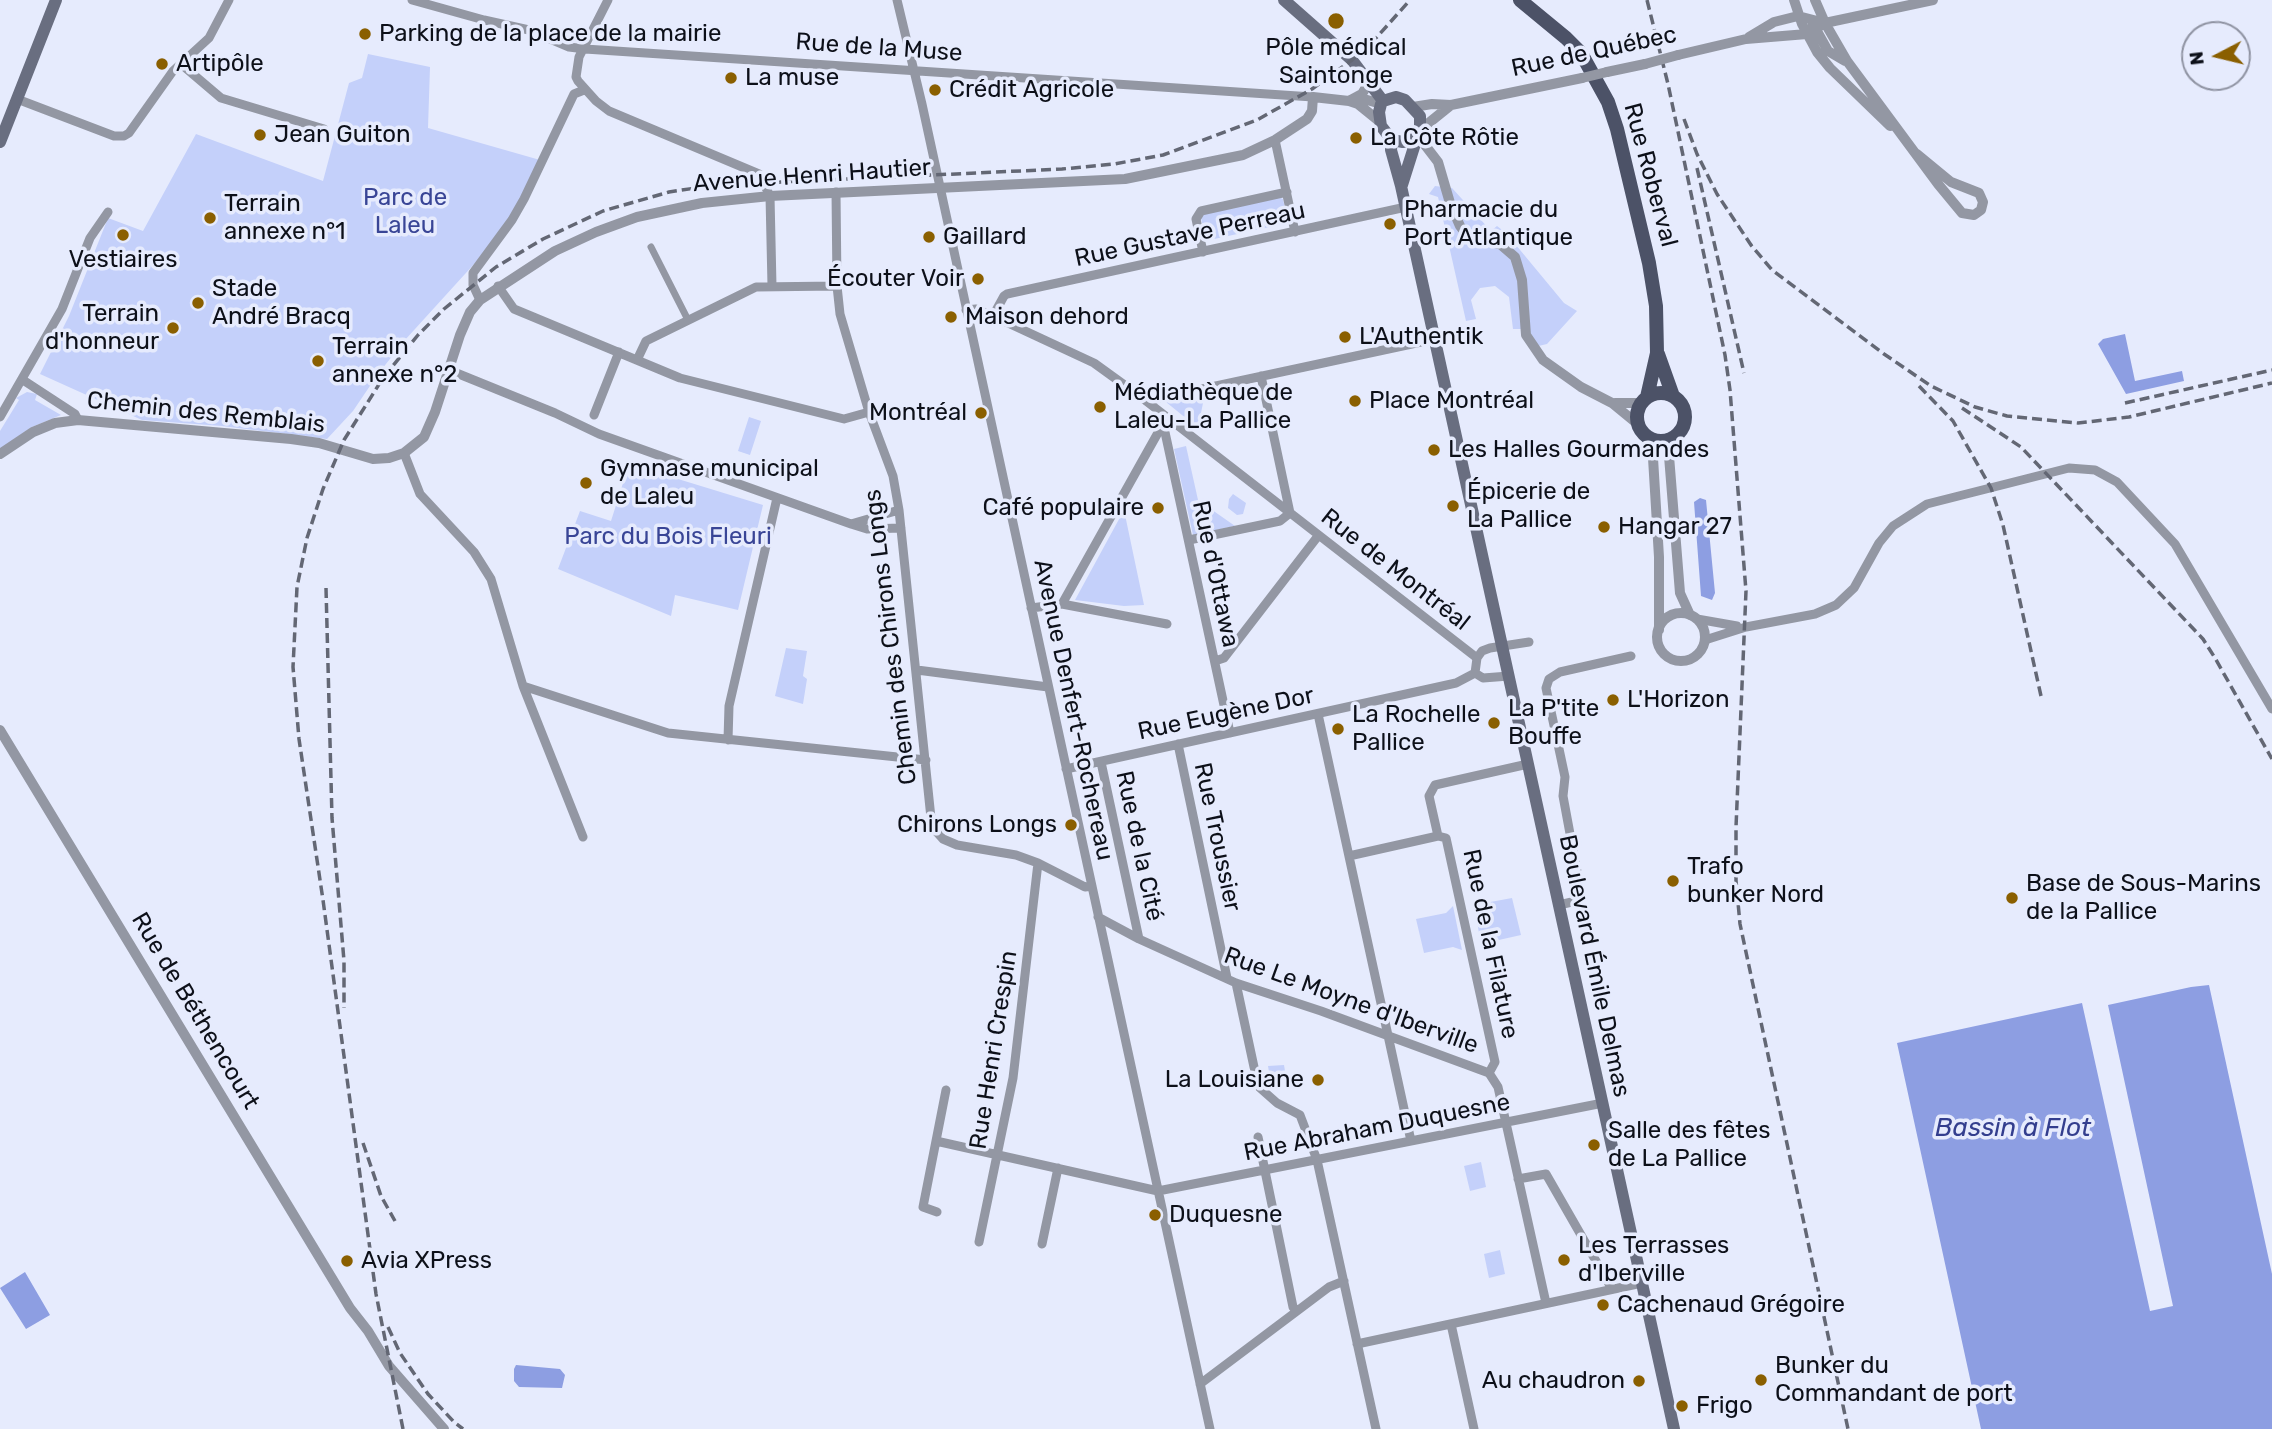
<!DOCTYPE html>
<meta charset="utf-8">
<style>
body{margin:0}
#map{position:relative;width:2272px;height:1429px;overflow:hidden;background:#e6ebfd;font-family:Rubik,sans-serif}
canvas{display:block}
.north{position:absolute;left:2181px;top:21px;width:70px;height:70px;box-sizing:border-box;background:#e6ebfd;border:2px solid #8f93a2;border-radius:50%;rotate:263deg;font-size:19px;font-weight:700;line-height:28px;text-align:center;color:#0d1019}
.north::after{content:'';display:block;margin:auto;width:24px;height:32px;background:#8a5f00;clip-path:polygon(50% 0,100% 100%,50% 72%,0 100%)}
</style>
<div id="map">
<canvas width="2272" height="1429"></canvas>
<div class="north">N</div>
</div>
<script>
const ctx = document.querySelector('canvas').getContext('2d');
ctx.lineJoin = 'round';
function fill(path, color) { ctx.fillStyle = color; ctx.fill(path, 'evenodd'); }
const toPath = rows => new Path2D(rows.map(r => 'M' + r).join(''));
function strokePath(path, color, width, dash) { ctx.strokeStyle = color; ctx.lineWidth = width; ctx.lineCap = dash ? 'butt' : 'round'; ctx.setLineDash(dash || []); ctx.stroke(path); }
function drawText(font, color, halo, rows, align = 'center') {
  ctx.font = font + ' Rubik,sans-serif'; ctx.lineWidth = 7; ctx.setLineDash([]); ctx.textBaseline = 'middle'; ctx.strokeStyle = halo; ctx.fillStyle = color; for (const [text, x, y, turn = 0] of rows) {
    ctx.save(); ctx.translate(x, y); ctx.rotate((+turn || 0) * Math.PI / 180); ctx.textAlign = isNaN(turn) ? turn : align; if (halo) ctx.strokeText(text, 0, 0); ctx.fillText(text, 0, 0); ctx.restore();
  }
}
fill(toPath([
 [368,54,430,67,428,128,540,160,512,216,475,263,405,340,378,374,353,411,327,439,222,426,142,420,40,374,69,316,108,218,143,231,196,134,323,181,349,83,362,78],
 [1435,186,1452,188,1491,231,1497,226,1506,233,1564,303,1577,311,1547,344,1534,347,1525,329,1513,329,1509,297,1495,286,1480,288,1471,300,1476,319,1466,321,1438,197,1429,194],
 [1279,197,1283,199,1288,223,1205,241,1201,217,1203,213],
 [27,392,37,394,35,400,61,415,32,427,0,449,0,431,19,400,16,398],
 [1205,393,1198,428,1166,402,1184,398],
 [749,417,761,421,750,455,738,451],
 [1186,446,1198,500,1235,526,1193,535,1174,449],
 [629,464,763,505,738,610,675,595,671,616,558,569,580,511,611,521],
 [1233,494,1246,503,1243,514,1237,515,1228,508,1229,499],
 [1124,510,1144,605,1124,606,1075,600],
 [786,648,807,651,803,676,807,679,803,704,775,696],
 [1512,898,1521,935,1481,944,1474,905],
 [1453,906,1462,950,1453,947,1424,953,1416,919,1446,913],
 [1284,1065,1286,1077,1277,1090,1270,1078,1268,1066],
 [1481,1162,1486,1187,1470,1191,1464,1166],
 [1500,1250,1505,1274,1489,1278,1484,1254]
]), '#c4d0fa');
fill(toPath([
 [2125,334,2135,381,2182,371,2184,381,2126,394,2098,344,2103,339],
 [1700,498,1706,500,1715,593,1712,600,1701,596,1694,502],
 [2209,985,2272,1274,2272,1429,1981,1429,1897,1043,2082,1003,2150,1311,2173,1306,2108,1005,2191,987],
 [25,1272,50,1315,26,1329,0,1288],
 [516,1365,560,1369,565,1375,562,1388,519,1387,514,1381,514,1369]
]), '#8d9ee2');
strokePath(toPath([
 [651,247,688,320]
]), '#9397a3', 7);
strokePath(toPath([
 [412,0,484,20,529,30,569,47,585,49,1313,97],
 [608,0,579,57,576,77,578,81,596,101,609,111,759,174,770,196,772,286],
 [897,0,922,104,1210,1429],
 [181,64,221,98,324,129],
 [17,99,114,136,124,136,129,133,173,71,209,38,229,0],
 [1275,140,1295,232],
 [836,192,837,286,840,314,869,412,893,476,899,510,931,818,935,830,943,839,957,845,1016,855,1038,863,1085,887,1092,886],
 [1203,252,1196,219,1201,211,1287,192],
 [498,286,514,309,680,378,844,419,869,412],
 [480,300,473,285,473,273,512,220,524,199,574,94,584,90],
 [966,310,976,309,993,316,1094,363,1141,397,1477,658],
 [993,316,1004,296,1007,294,1406,207],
 [637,360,646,341,756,287,837,286],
 [449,370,555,413,599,434,851,524,899,510],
 [23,380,75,414,78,420],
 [1146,401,1435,339],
 [594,415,619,352],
 [0,417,62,309,90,238,108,212],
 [1163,423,1230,733],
 [404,453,420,494,474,552,491,579,523,686,583,837],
 [851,524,867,529,901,528],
 [1189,540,1280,521,1290,513,1261,376],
 [1062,604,1164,422],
 [1031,608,1062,604,1167,624],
 [1697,619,1737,626],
 [1705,640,1746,627,1815,614,1836,605,1854,588,1879,543,1893,526,1927,504,2069,468,2095,470,2117,482,2175,544,2272,709],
 [1215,661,1224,658,1318,536],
 [917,670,1048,687],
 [1509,676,1483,678,1475,673,1477,658,1482,651,1490,648,1529,642],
 [523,686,668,733,926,760],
 [1318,714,1411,1141],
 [728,740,729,706,777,498],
 [1178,744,1227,978],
 [1101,762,1139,939],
 [1066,769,1456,683,1475,673],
 [1438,836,1429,796,1435,785,1528,764],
 [1349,856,1438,836,1446,838,1495,1062,1489,1073],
 [1559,905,1576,901,1581,893,1563,796,1565,777,1546,688,1549,679,1560,672,1631,656],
 [1098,917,1139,939,1236,983,1321,1011,1489,1073,1498,1087,1546,1303],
 [1236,983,1254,1067,1260,1088,1277,1103,1300,1115,1317,1160,1376,1429],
 [1258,1137,1293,1307,1297,1311],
 [936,1141,1158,1191,1603,1103],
 [1518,1179,1546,1174,1612,1289],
 [937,1212,923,1207,946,1090],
 [979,1242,1013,1078,1038,863],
 [1042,1244,1058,1168],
 [1451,1324,1474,1429],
 [1357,1344,1642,1283],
 [1200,1384,1329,1287,1344,1281]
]), '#9397a3', 9);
strokePath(toPath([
 [1794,0,1802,24,1817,52,1830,68,1890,126],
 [1815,0,1825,23,1847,61,1938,184,1962,213,1974,215,1981,210,1983,202,1979,193,1951,182,1917,154],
 [1813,24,1828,51,1845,61],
 [1749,37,1774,22,1798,16,1825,23],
 [1678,55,1746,39,1807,34,1825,23,1933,0],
 [1607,72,1645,64],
 [1357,97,1381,104],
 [1349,101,1362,94,1369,82],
 [1413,107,1432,104,1451,105,1582,78],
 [1420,130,1451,105],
 [1418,136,1438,162,1450,203,1460,226,1467,235,1475,239,1500,244,1515,257,1522,280,1526,335,1543,360,1581,387,1612,403,1640,426],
 [1615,403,1642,403],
 [1648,436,1653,458,1659,557,1659,630],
 [1669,439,1669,456,1680,593,1690,615],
 [0,454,33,432,55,423,78,420,291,439,319,443,373,459,389,458,404,453,424,437,435,412,460,335,470,312,480,300,555,251,596,232,637,217,702,203,770,196,1125,179,1243,155,1275,140,1307,119,1312,111,1313,97,1349,101,1358,104,1379,121],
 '1657 637a24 24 0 1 1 48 0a24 24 0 1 1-48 0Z',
 [0,730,350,1308,368,1331,389,1366,444,1429]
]), '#9397a3', 10);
strokePath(toPath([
 [1284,0,1352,60,1383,101],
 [1396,97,1405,100,1420,116,1420,130,1415,138,1403,142,1392,140,1381,126,1379,112,1381,104,1383,101,1396,97],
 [1392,140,1391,150,1401,186,1674,1429],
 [0,142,56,0],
 [1402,185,1414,147,1415,138]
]), '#696e80', 12);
strokePath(toPath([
 [1520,0,1566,38,1581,53,1608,102,1617,129,1649,263,1656,306,1657,353,1647,397],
 [1658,354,1673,396],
 '1637 417a24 24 0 1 1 48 0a24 24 0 1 1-48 0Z'
]), '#4c5267', 14);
strokePath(toPath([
 [1647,0,1668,84,1725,355,1730,390,1746,591,1736,827,1736,881,1740,924,1848,1429],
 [1684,119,1697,154,1717,194,1751,245,1772,270,1884,354,1931,386,1975,407,2007,416,2078,423,2129,417,2272,383],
 [1697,168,1744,373],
 [1919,386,1953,421,1991,488,2003,525,2041,696],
 [2125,403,2272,370],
 [1962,408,2021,447,2203,639,2215,658,2272,759],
 [326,588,332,818,344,961,344,1008],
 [363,1143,381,1196,395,1221],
 [388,1327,400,1353,428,1394,454,1422,463,1429],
 [403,1429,376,1294,323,900,299,739,293,667,297,587,307,538,323,489,344,440,383,378,418,335,444,309,496,267,543,239,603,211,669,192,716,185,1062,169,1114,164,1163,155,1257,120,1312,89,1352,60,1377,37,1410,0]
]), '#636774', 3.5, [10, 5]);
strokePath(toPath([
 [1645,64,1678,55],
 [1582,78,1607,72]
]), '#9397a3', 10);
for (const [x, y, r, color] of [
 [1336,21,9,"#8a5f00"],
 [365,34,7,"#8a5f00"],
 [162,64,7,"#8a5f00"],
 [731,78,7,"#8a5f00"],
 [935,90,7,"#8a5f00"],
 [260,135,7,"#8a5f00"],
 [1356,138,7,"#8a5f00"],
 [210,218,7,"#8a5f00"],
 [1390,224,7,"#8a5f00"],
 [123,235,7,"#8a5f00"],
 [929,237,7,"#8a5f00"],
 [978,279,7,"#8a5f00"],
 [198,303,7,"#8a5f00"],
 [951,317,7,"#8a5f00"],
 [173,328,7,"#8a5f00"],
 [1345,337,7,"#8a5f00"],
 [318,361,7,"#8a5f00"],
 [1355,401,7,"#8a5f00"],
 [1100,407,7,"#8a5f00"],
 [981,413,7,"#8a5f00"],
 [1434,450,7,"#8a5f00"],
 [586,483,7,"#8a5f00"],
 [1453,506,7,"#8a5f00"],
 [1158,508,7,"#8a5f00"],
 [1604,527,7,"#8a5f00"],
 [1613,700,7,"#8a5f00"],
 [1494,723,7,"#8a5f00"],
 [1338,729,7,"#8a5f00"],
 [1071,825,7,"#8a5f00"],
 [1673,881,7,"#8a5f00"],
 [2012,898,7,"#8a5f00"],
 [1318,1080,7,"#8a5f00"],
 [1594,1145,7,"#8a5f00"],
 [1155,1215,7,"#8a5f00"],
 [1564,1260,7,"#8a5f00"],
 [347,1261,7,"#8a5f00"],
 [1603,1305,7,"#8a5f00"],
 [1761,1380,7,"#8a5f00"],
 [1639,1381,7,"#8a5f00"],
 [1682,1406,7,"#8a5f00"]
]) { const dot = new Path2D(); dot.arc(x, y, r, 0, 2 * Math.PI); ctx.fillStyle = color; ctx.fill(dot); strokePath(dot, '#e6ebfd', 2.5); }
drawText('24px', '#0d1019', '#e6ebfd', [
 ["Parking de la place de la mairie",379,34],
 ["Pôle médical",1336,48,"center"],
 ["Saintonge",1336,76,"center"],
 ["Artipôle",176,64],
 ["La muse",745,78],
 ["Crédit Agricole",949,90],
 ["Jean Guiton",274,135],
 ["La Côte Rôtie",1370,138],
 ["Terrain",224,204],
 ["annexe n°1",224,232],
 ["Pharmacie du",1404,210],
 ["Port Atlantique",1404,238],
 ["Gaillard",943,237],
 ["Vestiaires",123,260,"center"],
 ["Écouter Voir",964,279,"right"],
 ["Stade",212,289],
 ["André Bracq",212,317],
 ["Terrain",159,314,"right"],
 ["d'honneur",159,342,"right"],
 ["Maison dehord",965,317],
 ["L'Authentik",1359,337],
 ["Terrain",332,347],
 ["annexe n°2",332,375],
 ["Médiathèque de",1114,393],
 ["Laleu-La Pallice",1114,421],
 ["Place Montréal",1369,401],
 ["Montréal",967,413,"right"],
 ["Les Halles Gourmandes",1448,450],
 ["Gymnase municipal",600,469],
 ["de Laleu",600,497],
 ["Épicerie de",1467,492],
 ["La Pallice",1467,520],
 ["Café populaire",1144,508,"right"],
 ["Hangar 27",1618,527],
 ["L'Horizon",1627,700],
 ["La P'tite",1508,709],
 ["Bouffe",1508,737],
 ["La Rochelle",1352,715],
 ["Pallice",1352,743],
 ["Chirons Longs",1057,825,"right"],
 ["Trafo",1687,867],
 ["bunker Nord",1687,895],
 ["Base de Sous-Marins",2026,884],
 ["de la Pallice",2026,912],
 ["La Louisiane",1304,1080,"right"],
 ["Salle des fêtes",1608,1131],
 ["de La Pallice",1608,1159],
 ["Duquesne",1169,1215],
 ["Les Terrasses",1578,1246],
 ["d'Iberville",1578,1274],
 ["Avia XPress",361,1261],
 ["Cachenaud Grégoire",1617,1305],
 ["Bunker du",1775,1366],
 ["Commandant de port",1775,1394],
 ["Au chaudron",1625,1381,"right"],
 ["Frigo",1696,1406]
], 'left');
drawText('24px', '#0d1019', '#e6ebfd', [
 ["Rue de la Muse",879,48,4],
 ["Rue de Québec",1594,52,-12],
 ["Rue Roberval",1650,175,75],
 ["Avenue Henri Hautier",812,176,-4],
 ["Rue Gustave Perreau",1190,235,-12],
 ["Chemin des Remblais",206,413,6],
 ["Rue de Montréal",1395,570,38],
 ["Rue d'Ottawa",1215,574,78],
 ["Chemin des Chirons Longs",891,637,-97],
 ["Avenue Denfert-Rochereau",1073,710,78],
 ["Rue Eugène Dor",1226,714,-12],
 ["Rue Troussier",1217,837,78],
 ["Rue de la Cité",1139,846,78],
 ["Rue de la Filature",1490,944,78],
 ["Boulevard Émile Delmas",1594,966,78],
 ["Rue Le Moyne d'Iberville",1351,1001,20],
 ["Rue de Béthencourt",195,1011,59],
 ["Rue Henri Crespin",994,1050,-81],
 ["Rue Abraham Duquesne",1377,1128,-11]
]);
drawText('24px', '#394596', '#e6ebfd', [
 ["Parc de",405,198],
 ["Laleu",405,226],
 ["Parc du Bois Fleuri",668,537]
]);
drawText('italic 26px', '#333e8e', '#e6ebfd', [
 ["Bassin à Flot",2013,1128]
]);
</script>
